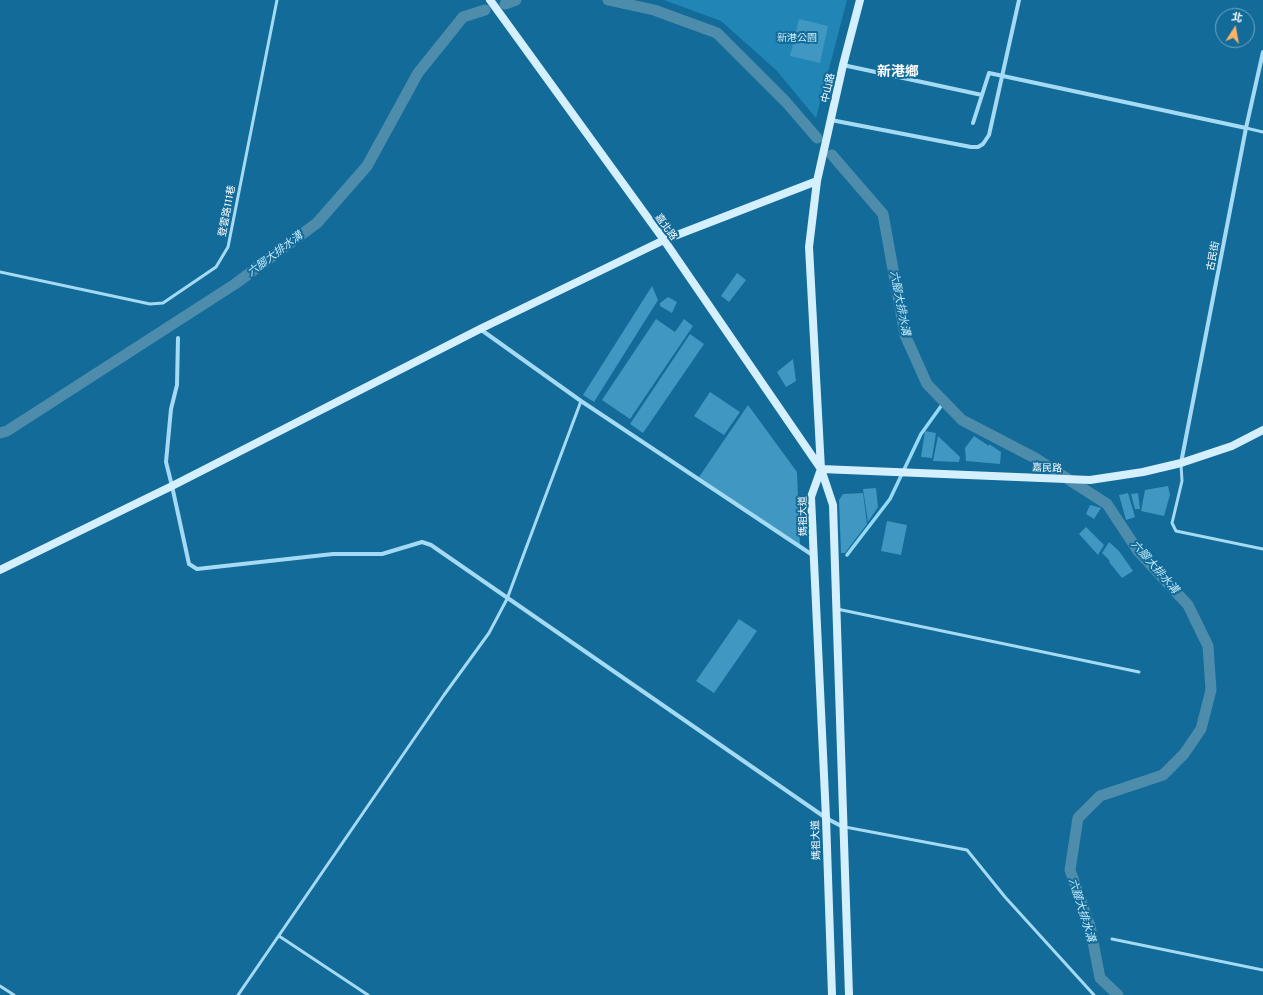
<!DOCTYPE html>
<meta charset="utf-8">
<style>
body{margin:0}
#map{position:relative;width:1263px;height:995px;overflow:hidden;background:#126b99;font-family:"Public Sans","Noto Sans TC",sans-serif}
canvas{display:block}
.north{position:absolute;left:1215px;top:8px;width:40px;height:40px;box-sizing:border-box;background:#126b99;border:1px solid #71a6c2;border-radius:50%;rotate:11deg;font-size:11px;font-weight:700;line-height:16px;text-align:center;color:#fff}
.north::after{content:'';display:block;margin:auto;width:14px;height:18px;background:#ffb166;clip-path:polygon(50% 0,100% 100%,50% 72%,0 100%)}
</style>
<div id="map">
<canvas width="1263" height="995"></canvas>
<div class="north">北</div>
</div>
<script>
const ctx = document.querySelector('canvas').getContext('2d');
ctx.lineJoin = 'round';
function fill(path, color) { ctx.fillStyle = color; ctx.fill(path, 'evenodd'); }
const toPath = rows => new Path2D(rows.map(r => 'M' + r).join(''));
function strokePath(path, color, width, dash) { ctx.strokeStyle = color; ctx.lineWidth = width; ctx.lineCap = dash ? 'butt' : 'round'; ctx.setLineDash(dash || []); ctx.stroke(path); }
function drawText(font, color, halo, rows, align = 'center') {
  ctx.font = font + ' "Public Sans","Noto Sans TC",sans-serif'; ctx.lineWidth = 4; ctx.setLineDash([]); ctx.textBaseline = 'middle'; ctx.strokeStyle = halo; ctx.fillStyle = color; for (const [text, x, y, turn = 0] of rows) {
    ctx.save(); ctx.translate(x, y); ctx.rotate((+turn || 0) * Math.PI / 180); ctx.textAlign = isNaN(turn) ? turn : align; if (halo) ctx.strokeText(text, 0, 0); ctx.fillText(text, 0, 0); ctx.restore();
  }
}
fill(toPath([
 [664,0,847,0,816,118,776,70,721,21]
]), '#2185b6');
strokePath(toPath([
 [847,555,890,499,921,434,944,402]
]), '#96d9f7', 3.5);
strokePath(toPath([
 [608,0,654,10,717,33,786,102,817,138],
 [505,4,516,0],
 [832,155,883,214,905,335,927,384,962,420,1035,458,1107,504,1138,551,1188,605,1208,646,1211,690,1201,729,1184,754,1163,775,1100,796,1078,818,1070,870,1090,926,1100,978,1118,995],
 [0,433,7,431,235,284,317,223,367,166,418,73,463,17,485,10]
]), '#4e8cab', 11);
fill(toPath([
 [799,19,828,26,820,63,790,56],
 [737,273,746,280,729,302,721,296],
 [652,286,658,300,594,402,583,395],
 [668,297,677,302,672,313,660,306,660,303],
 [656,319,675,332,684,319,693,326,630,419,602,400],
 [690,334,704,344,643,433,630,424],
 [793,359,796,381,786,387,777,372],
 [710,392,740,412,724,435,694,416],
 [748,405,797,472,800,545,744,508,699,477],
 [925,431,936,433,932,458,921,457],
 [938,436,960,457,959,462,933,461],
 [974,436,989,446,989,444,1001,452,1000,464,966,461,965,448],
 [1168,486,1170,495,1164,516,1141,511,1145,490],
 [876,488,878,507,868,522,863,489],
 [863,493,867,524,845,553,841,553,839,500,843,494],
 [1128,493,1135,517,1126,520,1119,495],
 [1138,493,1140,509,1135,509,1131,494],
 [1090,505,1101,508,1094,519,1086,514],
 [887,521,907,525,901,555,881,551],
 [1086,527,1104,545,1098,555,1079,534],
 [1109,542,1119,551,1133,571,1122,578,1109,562,1110,561,1102,553],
 [739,619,757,631,714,693,696,681]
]), '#3f97c2');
strokePath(toPath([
 [1246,128,1263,132],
 [0,272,150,304,163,303,216,267,228,247,277,0],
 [1181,464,1182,481,1172,523,1176,531,1263,549],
 [837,609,1139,672],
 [845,827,967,850,1005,897,1094,995],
 [279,936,368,995],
 [1112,939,1263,970],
 [0,986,14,995],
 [238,995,444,695,489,633,507,599,581,401]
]), '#a4daf3', 3);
strokePath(toPath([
 [843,65,982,95,989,73,1246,128],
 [831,120,971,147,978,147,983,144,989,135,1019,0],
 [973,123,982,95],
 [480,329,581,401,814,556],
 [178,338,177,385,171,409,166,462,172,486,189,564,197,569,333,554,382,554,422,542,431,545,826,818,843,827],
 [1181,463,1246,128,1263,52]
]), '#a4daf3', 4);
strokePath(toPath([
 [490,0,664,240,821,469],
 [821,469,811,497,826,818,832,995],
 [821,469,1090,480,1143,472,1181,463,1232,446,1263,430],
 [0,570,172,486,480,329,664,240,817,181],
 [849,995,833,505,821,469,809,247,817,181,843,65,860,0]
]), '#d4effd', 8);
drawText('10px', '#cceefd', '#126b99', [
 ["新港公園",797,38]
]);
drawText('10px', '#fff', '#126b99', [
 ["中山路",828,88,-77],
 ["登雲路111巷",227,211,-79],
 ["嘉北路",666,227,54],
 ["古民街",1213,256,-79],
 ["嘉民路",1047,468,2],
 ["媽祖大道",803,516,-91],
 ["媽祖大道",816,840,-92]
]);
drawText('italic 11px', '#c0e9fb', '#126b99', [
 ["六腳大排水溝",275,254,-37],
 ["六腳大排水溝",900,303,79],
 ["六腳大排水溝",1155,567,49],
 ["六腳大排水溝",1082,910,73]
]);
drawText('bold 14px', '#fff', '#126b99', [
 ["新港鄉",898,72]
]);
</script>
